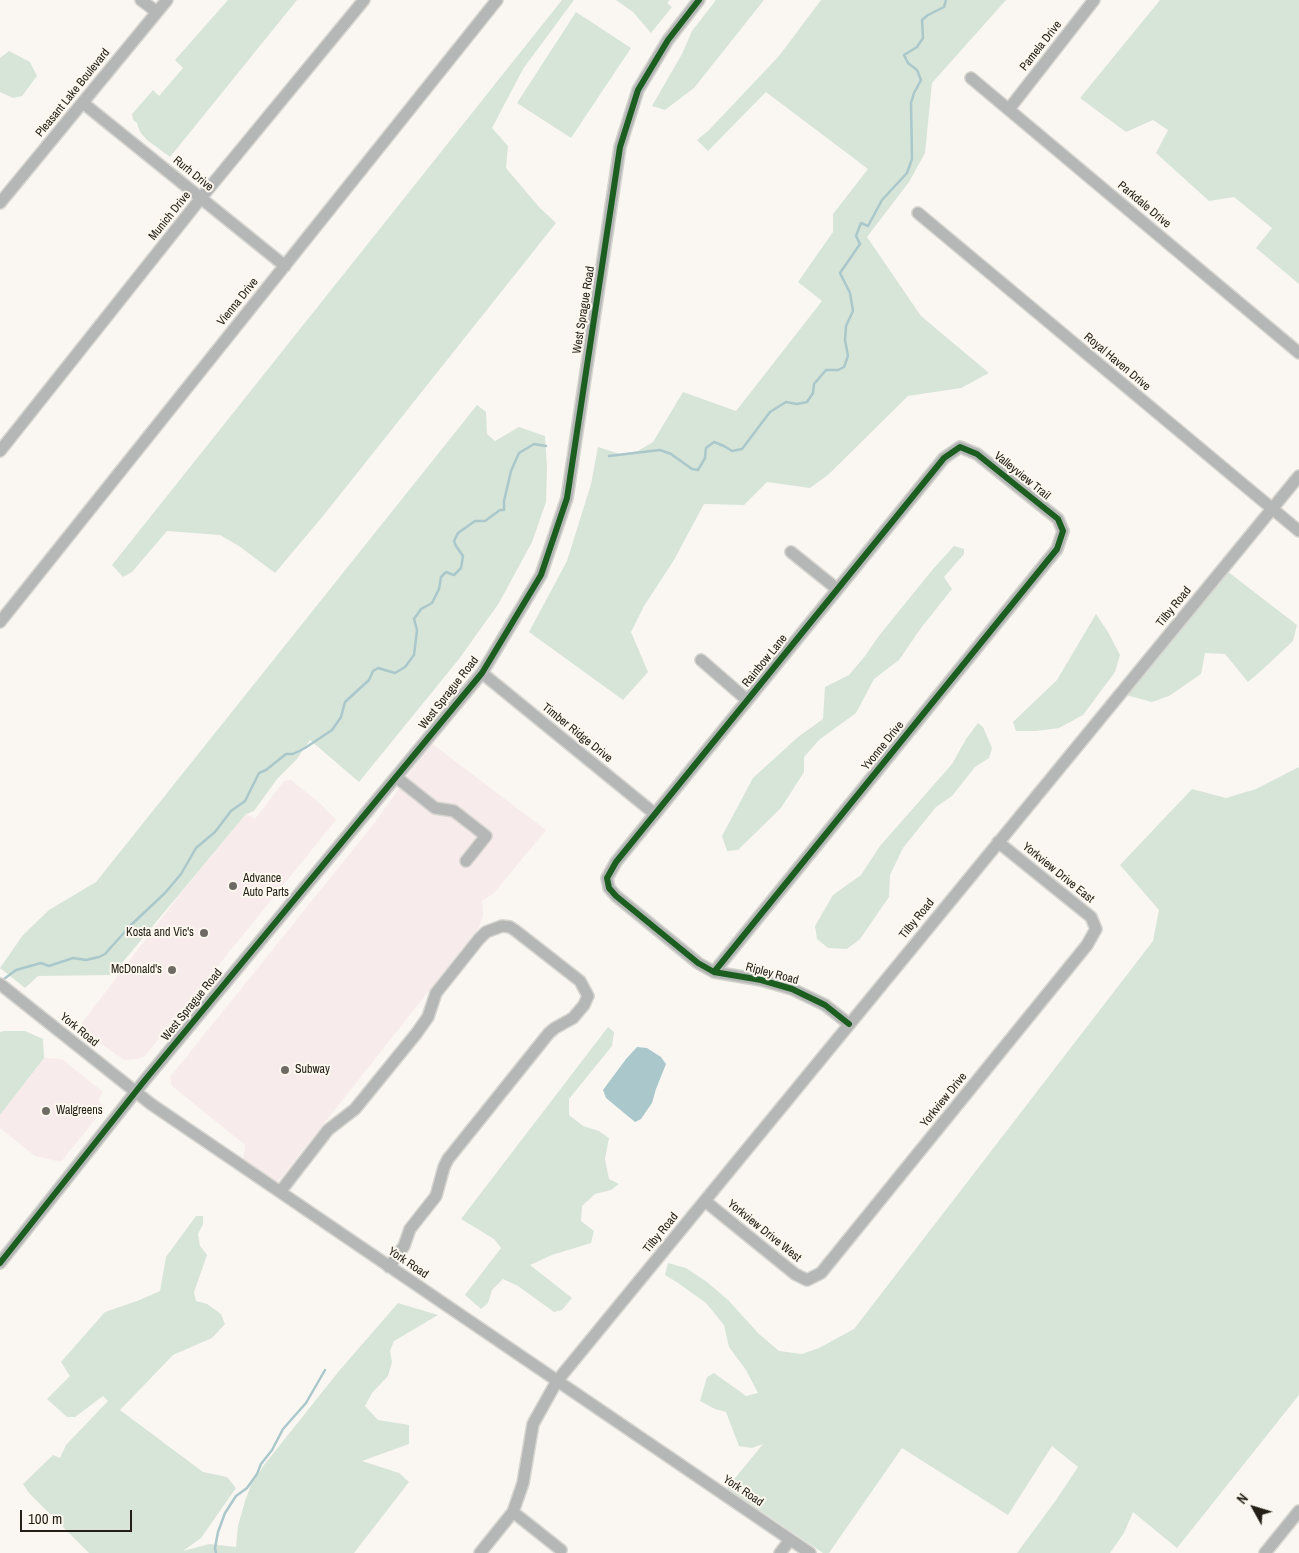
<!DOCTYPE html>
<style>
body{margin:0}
#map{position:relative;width:1299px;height:1553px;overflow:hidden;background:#faf7f2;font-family:"Archivo Narrow",sans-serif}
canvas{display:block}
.north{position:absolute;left:1229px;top:1483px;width:50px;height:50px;-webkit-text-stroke:4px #fdf8ef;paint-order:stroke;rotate:309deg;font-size:14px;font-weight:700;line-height:20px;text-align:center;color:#242017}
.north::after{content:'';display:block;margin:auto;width:18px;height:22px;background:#242017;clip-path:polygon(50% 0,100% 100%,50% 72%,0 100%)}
.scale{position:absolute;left:20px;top:1510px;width:112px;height:22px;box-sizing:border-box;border:2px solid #242017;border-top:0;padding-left:6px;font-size:15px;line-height:18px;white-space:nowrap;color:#242017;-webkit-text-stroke:4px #fdf8ef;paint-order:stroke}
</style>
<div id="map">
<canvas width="1299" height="1553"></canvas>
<div class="north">N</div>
<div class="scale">100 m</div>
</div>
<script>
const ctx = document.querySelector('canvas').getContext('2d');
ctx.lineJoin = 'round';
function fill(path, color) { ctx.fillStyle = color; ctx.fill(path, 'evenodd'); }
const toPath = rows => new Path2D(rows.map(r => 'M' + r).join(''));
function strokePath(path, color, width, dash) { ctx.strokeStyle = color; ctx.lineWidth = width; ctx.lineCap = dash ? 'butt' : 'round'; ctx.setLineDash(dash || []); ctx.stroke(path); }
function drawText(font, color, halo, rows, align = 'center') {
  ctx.font = font + ' "Archivo Narrow",sans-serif'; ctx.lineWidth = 4; ctx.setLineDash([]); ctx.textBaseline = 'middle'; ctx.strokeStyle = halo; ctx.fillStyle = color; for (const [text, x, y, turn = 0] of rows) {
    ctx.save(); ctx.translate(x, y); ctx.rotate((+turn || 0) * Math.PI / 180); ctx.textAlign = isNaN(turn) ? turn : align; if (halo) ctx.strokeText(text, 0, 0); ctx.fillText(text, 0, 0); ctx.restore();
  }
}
fill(toPath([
 [431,743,546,830,494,893,482,901,483,916,478,929,276,1184,243,1160,245,1145,172,1086,170,1077,376,821],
 [291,780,322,805,336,820,145,1056,137,1059,124,1060,78,1028,184,889,246,814,255,819,284,781],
 [44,1058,62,1059,103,1092,99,1099,99,1102,105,1107,61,1162,35,1156,0,1128,0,1115]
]), '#f8ebeb');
fill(toPath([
 [228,0,297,0,170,157,147,140,140,132,137,123,133,120,132,114,153,90,159,96,183,68,175,60],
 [562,0,574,0,523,69,492,128,508,146,506,168,539,207,556,223,323,516,275,573,239,546,220,535,167,531,138,565,132,572,123,577,112,565],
 [616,0,670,0,667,3,672,7,651,33,633,12],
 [716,0,764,0,694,88,665,110,652,106,682,54,692,31],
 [821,0,1006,0,932,83,925,153,909,182,867,237,921,316,989,373,961,388,908,396,829,474,810,488,767,482,744,505,704,504,674,560,644,606,631,632,648,672,623,700,529,632,567,561,591,484,598,447,620,454,638,451,653,442,683,392,736,411,822,301,798,282,833,232,833,214,868,169,766,92,708,151,697,140,709,130,779,56],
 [1160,0,1299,0,1299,284,1256,248,1272,228,1234,197,1209,201,1156,153,1168,130,1153,120,1126,132,1080,98],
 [576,12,631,48,571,138,517,103],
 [9,51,30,62,37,76,22,96,13,98,0,92,0,58],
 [477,405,486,412,487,434,495,441,519,427,545,436,547,467,546,502,532,542,499,603,459,659,359,782,310,740,297,759,277,779,254,811,246,814,112,975,38,976,25,988,0,968,23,935,49,910,96,882],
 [954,546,964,549,964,554,944,577,952,589,921,628,899,660,874,679,856,713,819,740,804,757,804,772,781,808,738,850,727,851,722,836,753,778,798,737,823,719,825,687,849,675,865,656,878,637,933,569],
 [1227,571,1297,625,1293,641,1262,670,1248,682,1225,654,1205,653,1201,674,1169,696,1152,702,1126,695],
 [1096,614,1108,632,1120,655,1115,672,1083,715,1059,728,1036,731,1016,731,1013,722,1057,680],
 [978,723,983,727,992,748,989,758,975,767,952,796,936,807,903,848,890,875,889,897,860,939,847,949,828,948,817,939,815,926,833,895,861,875,880,846,952,764,966,739],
 [1299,767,1299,1395,1177,1548,1133,1512,1124,1533,1110,1553,1017,1553,1056,1500,1078,1467,1052,1446,1008,1515,902,1448,829,1553,823,1553,727,1488,763,1444,752,1448,739,1446,726,1412,715,1409,700,1401,707,1377,714,1373,746,1396,758,1393,746,1370,729,1347,724,1325,706,1303,678,1283,665,1275,668,1263,686,1268,707,1282,728,1300,759,1334,779,1351,802,1354,819,1348,854,1329,1153,941,1159,910,1120,865,1192,789,1226,798,1256,789],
 [608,1027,614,1032,612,1046,569,1099,569,1115,583,1126,599,1131,609,1138,605,1159,609,1179,619,1184,611,1190,595,1194,582,1206,581,1221,594,1231,591,1243,552,1255,530,1265,572,1298,562,1310,554,1312,518,1286,503,1279,492,1290,488,1303,481,1309,465,1295,501,1248,494,1239,461,1219],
 [4,1031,25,1031,43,1039,44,1058,0,1115,0,1032],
 [196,1216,203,1216,203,1224,198,1234,200,1246,207,1255,194,1292,196,1301,207,1304,221,1314,225,1324,212,1338,173,1355,120,1410,203,1472,227,1477,236,1488,201,1538,183,1551,209,1544,236,1547,238,1526,245,1501,251,1485,264,1465,339,1371,398,1303,438,1315,394,1341,390,1351,392,1362,388,1376,372,1393,365,1406,378,1420,409,1425,409,1444,362,1461,399,1473,409,1482,354,1553,89,1553,29,1493,23,1484,53,1455,60,1458,66,1445,108,1401,103,1396,75,1417,67,1417,47,1399,70,1376,61,1362,105,1312,137,1301,160,1291,166,1257]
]), '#d7e4d8');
fill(toPath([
 [637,1047,647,1048,661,1057,666,1064,656,1089,652,1103,641,1119,635,1122,606,1098,603,1090,626,1059]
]), '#aac8cb');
strokePath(toPath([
 [609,456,660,450,671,454,692,469,698,470,705,458,706,448,714,442,724,446,732,451,742,449,770,412,786,402,797,404,807,402,813,393,814,384,826,370,838,370,844,367,848,356,845,340,846,326,853,311,850,293,840,273,860,244,856,236,861,223,868,226,882,200,907,173,912,159,911,103,914,93,921,80,917,70,908,63,904,55,917,47,923,38,922,20,928,15,944,7,946,0],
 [4,979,16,970,41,963,49,966,73,958,86,960,99,957,105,954,131,925,165,893,181,874,196,848,215,832,231,811,245,801,259,773,266,770,286,754,293,754,305,748,332,730,341,717,345,702,369,680,373,671,378,668,395,673,405,667,414,655,417,630,414,619,421,609,432,603,439,589,441,577,446,572,454,575,461,568,463,556,456,546,454,541,458,533,475,521,485,521,500,510,504,510,504,501,511,471,519,453,534,444,546,446],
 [216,1553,215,1548,218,1532,225,1513,236,1496,247,1488,257,1474,261,1464,272,1450,283,1429,306,1403,325,1370]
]), '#aac8cb', 2.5);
const minor = toPath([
 [141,0,157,12],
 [971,78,1299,353],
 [83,103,285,266],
 [1009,109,1094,0],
 [0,203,167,0],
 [918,213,1299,531],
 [0,451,201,198,364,0],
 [791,552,837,589],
 [0,622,497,0],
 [701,660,747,700],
 [482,673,655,814],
 [396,777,435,808,454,811,486,836,466,861],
 [714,972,1057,549,1063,531,1058,519,977,454,960,447,944,458,616,862,607,878,609,888,616,896,698,963,714,972,761,980,792,989,825,1005,849,1024],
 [0,984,151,1104,810,1553],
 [280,1192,328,1130,355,1109,416,1034,428,1017,436,993,479,939,486,932,502,926,510,927,516,931,580,981,588,996,584,1005,573,1018,555,1028,549,1033,448,1159,444,1167,436,1196,410,1229,404,1246,389,1267],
 [705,1201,795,1274,807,1280,821,1273,1087,945,1096,929,1091,917,998,842],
 [0,1263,145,1080,482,673,541,575,567,498,620,147,638,90,668,40,699,0],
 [513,1512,561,1550],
 [480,1553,513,1512,523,1483,533,1424,557,1381,1299,476],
 [780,1553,790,1540],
 [1265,1553,1299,1511]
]);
strokePath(minor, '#d7d5d0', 14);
strokePath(minor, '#b4b7b6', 11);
strokePath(toPath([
 [714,972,1057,549,1063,531,1058,519,977,454,960,447,944,458,616,862,607,878,609,888,616,896,698,963,714,972,761,980,792,989,825,1005,849,1024],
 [0,1263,145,1080,482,673,541,575,567,498,620,147,638,90,668,40,699,0]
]), '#1b5e20', 6);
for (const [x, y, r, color] of [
 [233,886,5,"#6f6b64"],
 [204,933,5,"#6f6b64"],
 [172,970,5,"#6f6b64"],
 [285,1070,5,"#6f6b64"],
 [46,1111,5,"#6f6b64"]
]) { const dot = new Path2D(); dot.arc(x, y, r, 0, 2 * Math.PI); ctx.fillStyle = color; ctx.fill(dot); strokePath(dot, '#fdf8ef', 2); }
drawText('12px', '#242017', '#fdf8ef', [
 ["Pamela Drive",1041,46,-52],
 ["Pleasant Lake Boulevard",73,93,-51],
 ["Rurh Drive",193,174,39],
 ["Parkdale Drive",1144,205,40],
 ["Munich Drive",170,216,-51],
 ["Vienna Drive",238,302,-51],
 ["West Sprague Road",584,310,-81],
 ["Royal Haven Drive",1117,362,40],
 ["Valleyview Trail",1022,476,39],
 ["Tilby Road",1174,607,-51],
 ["Rainbow Lane",765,661,-51],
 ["West Sprague Road",449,693,-52],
 ["Timber Ridge Drive",577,733,39],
 ["Yvonne Drive",883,746,-51],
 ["Yorkview Drive East",1058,873,39],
 ["Tilby Road",917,919,-51],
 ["Ripley Road",772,974,15],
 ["West Sprague Road",192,1005,-51],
 ["York Road",79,1030,39],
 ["Yorkview Drive",944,1100,-51],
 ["Yorkview Drive West",764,1231,39],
 ["Tilby Road",661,1233,-51],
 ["York Road",408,1263,34],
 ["York Road",743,1491,34]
]);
drawText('12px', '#242017', '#fdf8ef', [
 ["Advance",243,879],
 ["Auto Parts",243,893],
 ["Kosta and Vic's",194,933,"right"],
 ["McDonald's",162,970,"right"],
 ["Subway",295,1070],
 ["Walgreens",56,1111]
], 'left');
</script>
